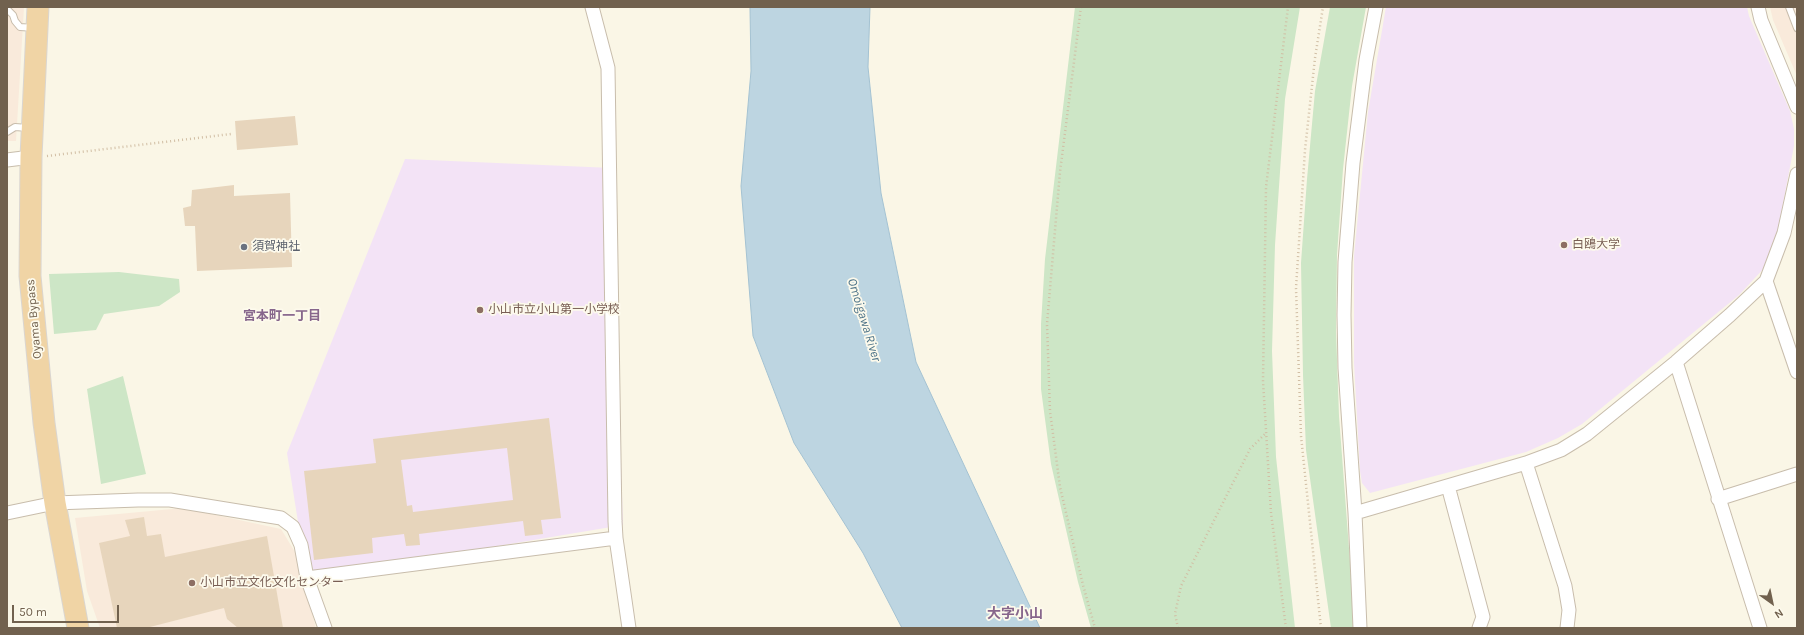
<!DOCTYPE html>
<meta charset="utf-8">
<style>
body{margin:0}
#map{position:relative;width:1804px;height:635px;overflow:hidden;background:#faf6e6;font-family:Karla,sans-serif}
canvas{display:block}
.frame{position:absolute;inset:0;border:8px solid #71614e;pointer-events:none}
.north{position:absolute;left:1752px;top:583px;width:40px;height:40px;-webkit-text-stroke:3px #fdfaec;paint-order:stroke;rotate:147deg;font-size:11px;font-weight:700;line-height:16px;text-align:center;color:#71614e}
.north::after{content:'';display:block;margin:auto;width:14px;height:18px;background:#71614e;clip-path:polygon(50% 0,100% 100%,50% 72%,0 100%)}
.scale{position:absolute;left:12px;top:605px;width:107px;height:18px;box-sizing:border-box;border:2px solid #71614e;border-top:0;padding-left:5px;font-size:12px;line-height:14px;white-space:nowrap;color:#71614e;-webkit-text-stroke:3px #fdfaec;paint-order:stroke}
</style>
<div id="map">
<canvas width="1804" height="635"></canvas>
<div class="frame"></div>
<div class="north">N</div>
<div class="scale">50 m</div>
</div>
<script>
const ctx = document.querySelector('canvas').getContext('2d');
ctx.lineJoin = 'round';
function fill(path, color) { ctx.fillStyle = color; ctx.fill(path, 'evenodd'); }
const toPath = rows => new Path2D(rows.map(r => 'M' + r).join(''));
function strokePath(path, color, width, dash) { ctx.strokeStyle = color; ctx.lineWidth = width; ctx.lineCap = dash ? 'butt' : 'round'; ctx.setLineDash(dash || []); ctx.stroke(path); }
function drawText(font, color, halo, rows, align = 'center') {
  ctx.font = font + ' Karla,"Noto Sans JP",sans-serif'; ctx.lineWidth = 3.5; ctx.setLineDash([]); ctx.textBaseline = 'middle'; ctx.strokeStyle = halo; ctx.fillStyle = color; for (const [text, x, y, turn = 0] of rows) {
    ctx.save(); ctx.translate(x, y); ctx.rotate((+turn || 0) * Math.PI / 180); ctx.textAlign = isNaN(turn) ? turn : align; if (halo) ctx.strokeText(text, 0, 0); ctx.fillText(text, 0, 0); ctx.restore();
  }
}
fill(toPath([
 [7,7,24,7,16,141,7,141],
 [1770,7,1797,7,1797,76,1773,20],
 [183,508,281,529,295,552,316,628,100,628,87,591,75,518]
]), '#f9eadb');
fill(toPath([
 [1386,7,1747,7,1749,16,1790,111,1794,129,1794,146,1777,235,1767,265,1739,295,1582,424,1558,438,1526,452,1370,493,1362,483,1360,471,1354,363,1354,256,1368,112],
 [405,159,612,168,623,525,307,578,287,453]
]), '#f3e3f6');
fill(toPath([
 [1075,7,1300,7,1285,99,1275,245,1272,351,1276,457,1295,628,1091,628,1078,582,1051,464,1041,389,1041,324,1045,259],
 [1330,7,1366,7,1352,86,1343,169,1337,255,1336,331,1339,416,1355,628,1331,628,1306,450,1303,375,1301,263,1307,179,1315,91],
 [119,272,179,279,180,292,159,306,104,314,96,330,54,334,49,274],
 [123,376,146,474,101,484,87,389]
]), '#cde6c6');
const water = toPath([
 [750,7,870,7,868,67,881,193,916,362,1040,628,902,628,863,553,794,443,753,336,741,186,751,71,750,7]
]);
fill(water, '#bdd5e1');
strokePath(water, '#a4c2d2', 1);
fill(toPath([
 [295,116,298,145,237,150,235,121],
 [234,185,234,196,290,193,292,267,197,271,195,226,185,226,183,208,191,206,192,190],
 [549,418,561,518,541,520,543,534,525,536,523,521,419,534,420,545,406,546,404,534,372,538,373,553,314,560,304,471,376,463,373,439],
 [507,448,513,500,413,512,412,505,407,506,401,460],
 [144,517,147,536,161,534,165,557,267,536,283,628,238,628,227,619,224,608,146,628,117,628,99,543,130,536,125,520]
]), '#e7d5bc');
const service = toPath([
 [1789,7,1797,28],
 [7,9,13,15,15,21,20,27,35,28],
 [7,132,15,127,28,128]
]);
const minor = toPath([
 [592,7,608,68,615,521,616,538,629,628],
 [1758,7,1761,20,1797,107],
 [7,160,31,157],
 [1766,281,1797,372],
 [1676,362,1760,628],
 [1526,463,1565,586,1569,610,1567,628],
 [1448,486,1483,617,1479,628],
 [1718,499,1797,474],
 [7,513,55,503,138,500,170,500,281,518,293,527,301,545,307,578,325,628],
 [1355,513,1526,463,1561,450,1587,434,1676,362,1730,315,1766,281,1784,233,1797,174],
 [307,578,616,538],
 [1360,628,1355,513,1345,368,1344,315,1345,262,1353,163,1366,60,1376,7]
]);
const trunk = toPath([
 [38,7,31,157,30,276,44,423,55,503,78,628]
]);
strokePath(service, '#c8bdac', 8);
strokePath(minor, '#c8bdac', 15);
strokePath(trunk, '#dad6d1', 23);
strokePath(toPath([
 [1081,7,1060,172,1047,324,1050,411,1060,487,1083,585,1095,628],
 [47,156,231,134],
 [1178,628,1175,614,1181,586,1250,449,1266,433],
 [1286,628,1271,513,1263,381,1266,187,1288,7],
 [1321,628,1301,436,1296,288,1305,150,1315,58,1323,7]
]), '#d1bea4', 2.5, [1, 3]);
strokePath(service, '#fff', 6);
strokePath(minor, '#fff', 13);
strokePath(trunk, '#f0d4a5', 21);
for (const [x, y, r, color] of [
 [1564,245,4,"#8d6e63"],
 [244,247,4,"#6b7280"],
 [480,310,4,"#8d6e63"],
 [192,583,4,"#8d6e63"]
]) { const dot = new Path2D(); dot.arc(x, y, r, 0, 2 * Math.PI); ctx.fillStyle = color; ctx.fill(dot); strokePath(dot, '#fdfaec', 1.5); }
drawText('12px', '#785e54', '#fdfaec', [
 ["白鴎大学",1572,245],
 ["小山市立小山第一小学校",488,310],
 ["小山市立文化文化センター",200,583]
], 'left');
drawText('12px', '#5b616d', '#fdfaec', [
 ["須賀神社",252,247]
], 'left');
drawText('12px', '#71614e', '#fdfaec', [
 ["Oyama Bypass",34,319,-95]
]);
drawText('bold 13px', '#87668c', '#fdfaec', [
 ["宮本町一丁目",282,316]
]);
drawText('italic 13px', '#4d7388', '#fdfaec', [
 ["Omoigawa River",864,320,73]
]);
drawText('bold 14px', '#87668c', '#fdfaec', [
 ["大字小山",1015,614]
]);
</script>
